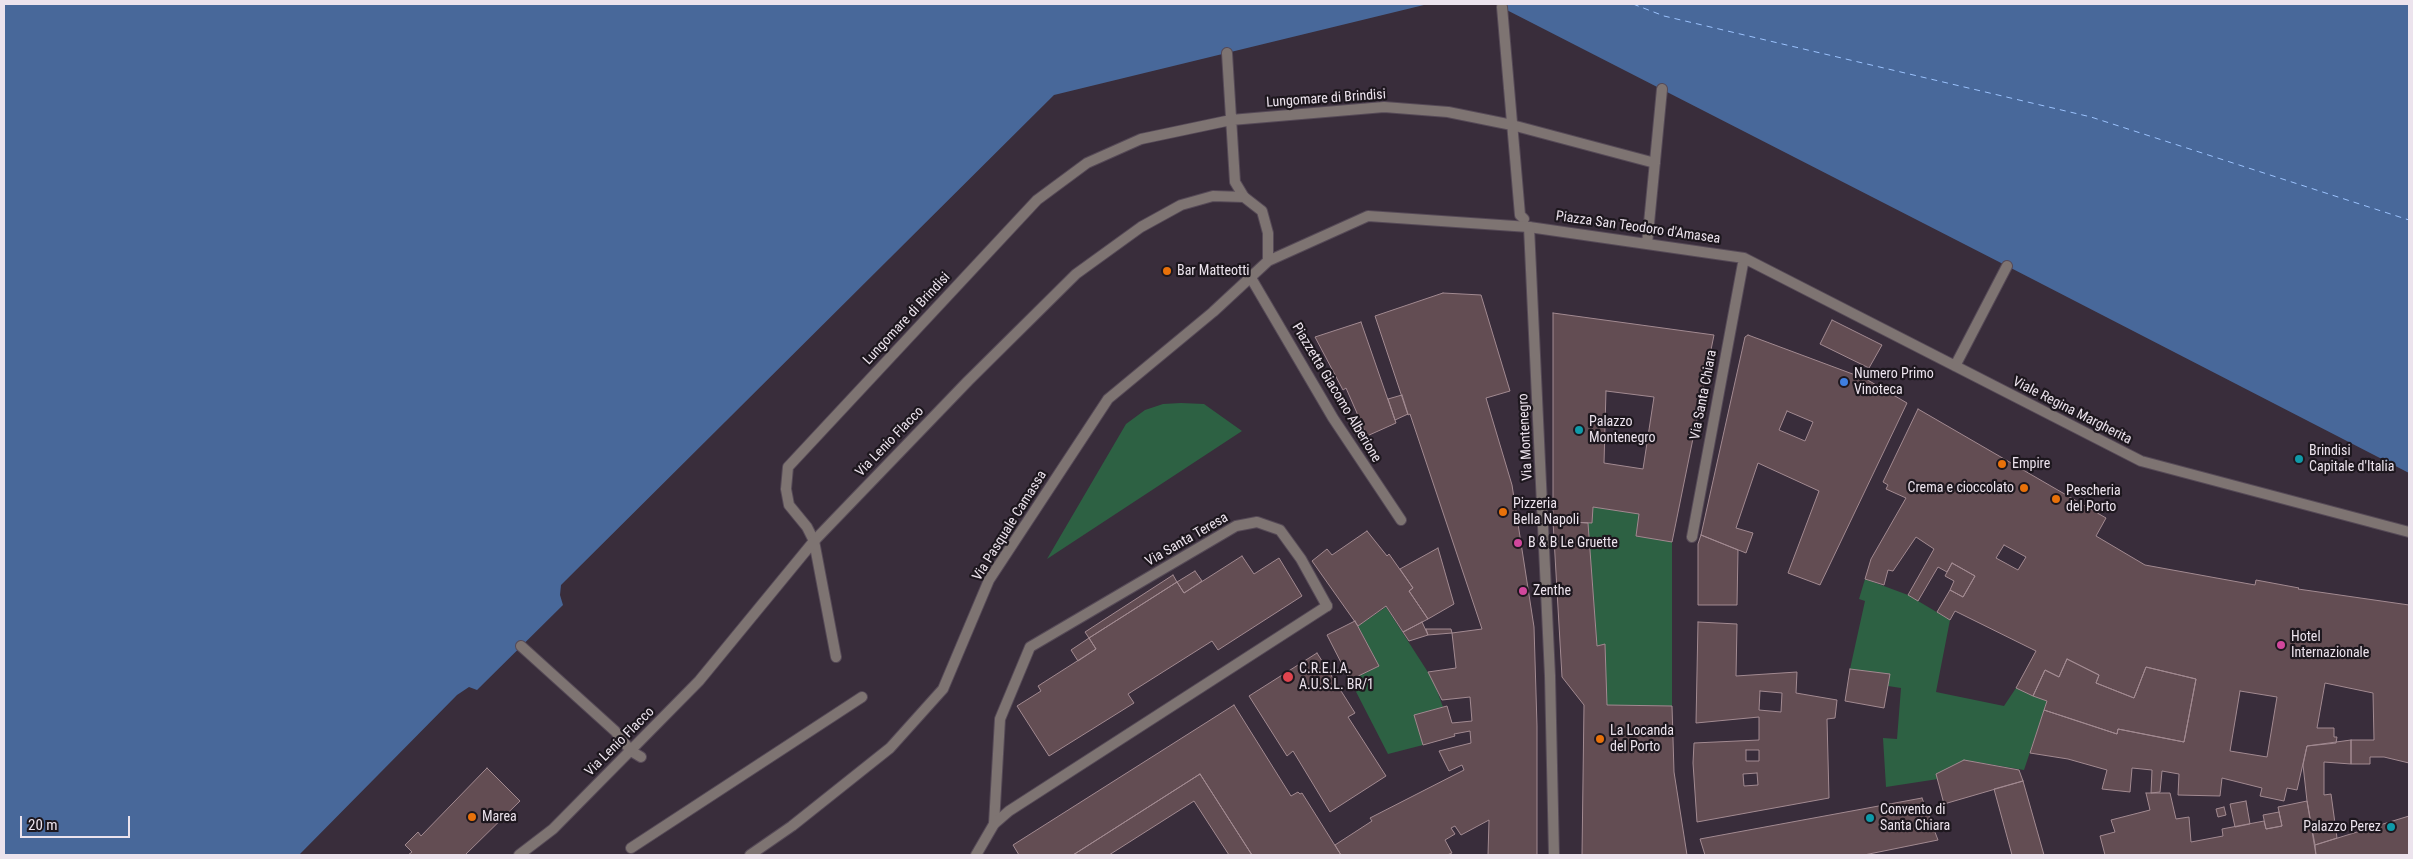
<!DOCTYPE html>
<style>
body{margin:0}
#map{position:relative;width:2413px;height:859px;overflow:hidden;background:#392d3b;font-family:"Roboto Condensed",sans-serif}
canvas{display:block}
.frame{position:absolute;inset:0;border:5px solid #ece3ed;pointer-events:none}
.scale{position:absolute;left:20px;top:816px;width:110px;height:22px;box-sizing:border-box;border:2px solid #ece3ed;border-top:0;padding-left:6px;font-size:15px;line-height:18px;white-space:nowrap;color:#ece3ed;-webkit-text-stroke:4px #1d171e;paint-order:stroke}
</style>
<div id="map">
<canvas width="2413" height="859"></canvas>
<div class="frame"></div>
<div class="scale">20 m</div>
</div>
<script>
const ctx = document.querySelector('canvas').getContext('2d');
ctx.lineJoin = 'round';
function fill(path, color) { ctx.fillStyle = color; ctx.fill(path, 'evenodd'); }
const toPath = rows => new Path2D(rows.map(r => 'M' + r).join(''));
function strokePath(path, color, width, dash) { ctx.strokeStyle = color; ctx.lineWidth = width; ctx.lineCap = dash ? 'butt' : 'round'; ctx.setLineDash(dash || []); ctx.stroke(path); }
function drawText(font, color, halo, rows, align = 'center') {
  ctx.font = font + ' "Roboto Condensed",sans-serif'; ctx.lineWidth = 4.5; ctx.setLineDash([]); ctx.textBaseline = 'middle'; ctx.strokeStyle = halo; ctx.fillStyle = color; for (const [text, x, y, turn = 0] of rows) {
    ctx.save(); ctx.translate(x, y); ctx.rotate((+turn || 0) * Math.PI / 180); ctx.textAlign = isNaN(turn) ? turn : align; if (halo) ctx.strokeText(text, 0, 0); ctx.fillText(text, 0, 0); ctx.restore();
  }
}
fill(toPath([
 [1181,403,1204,404,1242,431,1047,559,1126,424,1145,410,1163,404],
 [1593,507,1639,514,1636,536,1672,542,1672,706,1607,705,1604,644,1597,646,1588,523,1592,523],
 [1865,579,1908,595,1950,620,1936,692,2004,706,2016,688,2047,701,2024,770,1964,760,1938,779,1886,787,1883,738,1897,739,1901,688,1888,686,1890,674,1850,669,1865,601,1859,599],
 [1386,607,1433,680,1443,707,1414,715,1423,745,1388,754,1350,680,1379,666,1358,626]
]), '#2d6143');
fill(toPath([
 [4,4,1428,4,1054,95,561,585,560,595,563,605,477,690,469,687,457,695,299,855,4,855],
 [1495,4,2409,4,2409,473,2007,266]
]), '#48689a');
strokePath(toPath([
 [1633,4,1664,16,2091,117,2409,220]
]), '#9bc2fd', 1, [6, 5]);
const building = toPath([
 [1443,293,1481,295,1510,391,1486,398,1512,485,1534,627,1537,726,1537,855,1488,855,1489,820,1461,835,1455,826,1451,828,1455,834,1445,840,1452,853,1447,855,1341,855,1335,845,1372,821,1370,818,1464,770,1462,765,1449,771,1439,751,1471,743,1470,731,1454,734,1455,736,1423,745,1414,715,1447,706,1452,723,1472,721,1470,697,1442,700,1428,672,1456,668,1452,633,1482,629,1410,414,1408,415,1375,316,1443,293],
 [1553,313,1714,335,1672,542,1636,536,1639,514,1593,507,1592,523,1553,521,1553,313],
 [1606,391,1654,397,1643,469,1604,463,1606,391],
 [1832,320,1882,345,1869,368,1820,344,1832,320],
 [1361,322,1396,423,1367,436,1346,388,1343,390,1315,337,1361,322],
 [1748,335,1866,379,1907,403,1820,585,1788,573,1819,491,1758,463,1736,528,1753,533,1746,553,1701,535,1745,337,1748,335],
 [1787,411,1813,422,1805,441,1779,430,1787,411],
 [1402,395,1408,414,1395,420,1388,399,1402,395],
 [1918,409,2106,518,2096,536,2145,565,2255,585,2256,580,2299,588,2298,589,2409,605,2409,763,2384,757,2370,757,2370,764,2351,764,2351,740,2374,740,2373,693,2325,683,2317,728,2334,728,2334,737,2337,737,2336,743,2307,746,2297,790,2287,788,2284,801,2260,796,2262,788,2222,778,2220,796,2178,795,2179,774,2162,771,2160,792,2151,793,2152,770,2132,768,2130,792,2102,789,2107,770,2068,759,2030,753,2044,710,2117,734,2118,729,2184,742,2196,679,2146,667,2134,698,2096,683,2099,675,2067,659,2059,677,2045,670,2033,696,2016,688,2036,651,1955,611,1950,620,1937,612,1950,590,1963,597,1975,576,1952,563,1947,572,1938,567,1918,601,1908,595,1934,549,1916,537,1893,571,1888,570,1884,585,1865,579,1871,559,1906,498,1886,489,1888,485,1883,482,1918,409],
 [2004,545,2026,557,2018,570,1996,558,2004,545],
 [2240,691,2277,697,2267,757,2230,751,2240,691],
 [1553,521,1588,523,1597,646,1605,644,1607,705,1672,706,1674,772,1687,855,1582,855,1584,705,1562,677,1553,521],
 [1367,531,1387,556,1389,554,1413,588,1409,591,1428,619,1403,632,1386,606,1358,626,1312,561,1327,549,1332,555,1367,531],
 [1701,535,1738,550,1737,605,1698,605,1698,544,1701,535],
 [1438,548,1454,604,1428,619,1409,591,1413,588,1400,569,1438,548],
 [1242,556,1254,574,1279,558,1302,596,1218,650,1212,641,1128,694,1134,703,1049,756,1017,706,1041,691,1038,686,1096,649,1089,638,1177,582,1184,593,1242,556],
 [1952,563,1975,576,1963,597,1950,590,1954,581,1945,576,1952,563],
 [1195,571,1202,581,1184,593,1177,582,1195,571],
 [1173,575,1177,582,1089,638,1085,632,1173,575],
 [1355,621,1379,666,1350,680,1327,635,1355,621],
 [1422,622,1428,635,1409,641,1403,632,1422,622],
 [1698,622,1737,624,1736,676,1797,672,1796,693,1837,700,1835,718,1827,719,1829,798,1697,822,1693,763,1694,743,1759,740,1759,717,1696,723,1698,622],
 [1760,691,1782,693,1781,712,1759,710,1760,691],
 [1746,750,1759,750,1759,761,1746,761,1746,750],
 [1757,773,1758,785,1744,786,1743,774,1757,773],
 [1426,629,1451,629,1452,633,1428,635,1426,629],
 [1089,638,1096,649,1078,661,1071,650,1089,638],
 [1317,653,1355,713,1348,717,1386,776,1330,812,1293,751,1287,756,1249,696,1317,653],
 [2067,659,2099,675,2096,683,2134,698,2146,667,2196,679,2184,742,2118,729,2117,734,2044,710,2047,701,2033,696,2045,670,2059,677,2067,659],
 [1850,669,1890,674,1884,708,1845,701,1850,669],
 [1234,705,1291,796,1298,792,1300,794,1302,793,1341,855,1252,855,1200,774,1073,855,1019,855,1013,845,1234,705],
 [2351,740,2351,764,2324,762,2324,795,2331,794,2337,838,2315,845,2307,801,2303,765,2307,746,2351,740],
 [1964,760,2019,770,2023,781,1944,804,1936,774,1964,760],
 [487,768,520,801,465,855,408,855,412,852,405,845,418,832,421,836,487,768],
 [1200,774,1252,855,1229,855,1194,801,1109,855,1073,855,1200,774],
 [2023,781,2044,855,2012,855,1994,789,2023,781],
 [2146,793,2170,793,2176,819,2189,817,2191,842,2223,836,2222,829,2264,821,2266,829,2282,826,2278,807,2307,801,2316,855,2105,855,2100,836,2115,832,2111,820,2150,810,2146,793],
 [1922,798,1938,840,1864,855,1705,855,1700,839,1922,798],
 [2246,801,2250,824,2235,827,2230,804,2246,801],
 [2224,807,2226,815,2218,817,2216,809,2224,807],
 [2279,812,2282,826,2266,829,2263,815,2279,812],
 [2409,816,2409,855,2316,855,2315,845,2409,816]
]);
fill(building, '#634d53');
strokePath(building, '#a28a91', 1);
const pedestrian = toPath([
 [1502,7,1520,215,1524,219],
 [1227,53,1235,182,1244,197],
 [1529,227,1744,258,2141,461,2409,532],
 [1647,244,1662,89],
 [1955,366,2007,266],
 [1692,537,1744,258],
 [521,646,615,731,631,751,641,757],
 [836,657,814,541,807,527,789,505,786,489,788,467,1037,200,1087,163,1141,139,1231,120,1384,107,1448,112,1512,125,1655,163],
 [994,824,1000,719,1030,647,1236,526,1257,522,1280,530,1301,559,1327,606],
 [631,848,862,697]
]);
const minor = toPath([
 [1251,278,1333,418,1401,520],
 [519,855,553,829,699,681,814,541,968,381,1076,274,1141,227,1181,205,1213,196,1244,197,1262,211,1268,233,1268,261],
 [750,855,792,826,890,748,943,689,989,580,1108,399,1213,312,1268,261,1368,216,1529,227,1550,676,1554,855],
 [976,855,994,824,1009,811,1327,606]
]);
strokePath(pedestrian, '#564a57', 12);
strokePath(minor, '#564a57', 12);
strokePath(pedestrian, '#7e7472', 10);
strokePath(minor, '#7e7472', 10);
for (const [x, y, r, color] of [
 [1167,271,5,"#e8710a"],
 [1844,382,5,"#3f7fe0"],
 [1579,430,5,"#0f9aa8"],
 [2299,459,5,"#0f9aa8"],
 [2002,464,5,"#e8710a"],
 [2024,488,5,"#e8710a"],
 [2056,499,5,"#e8710a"],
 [1503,512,5,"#e8710a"],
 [1518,543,5,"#d1479c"],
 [1523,591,5,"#d1479c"],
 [2281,645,5,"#d1479c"],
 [1288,677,6,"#e0444e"],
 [1600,739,5,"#e8710a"],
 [472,817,5,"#e8710a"],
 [1870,818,5,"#0f9aa8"],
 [2391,827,5,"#0f9aa8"]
]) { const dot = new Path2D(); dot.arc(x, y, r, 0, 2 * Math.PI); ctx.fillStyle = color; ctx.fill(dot); strokePath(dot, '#1d171e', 2); }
drawText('14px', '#ece3ed', '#1d171e', [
 ["Lungomare di Brindisi",1326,99,-4],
 ["Piazza San Teodoro d'Amasea",1638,228,8],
 ["Lungomare di Brindisi",907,319,-47],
 ["Piazzetta Giacomo Alberione",1336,393,59],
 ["Via Santa Chiara",1704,395,-79],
 ["Viale Regina Margherita",2072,411,27],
 ["Via Montenegro",1526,437,-93],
 ["Via Lenio Flacco",890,442,-46],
 ["Via Pasquale Camassa",1010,526,-58],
 ["Via Santa Teresa",1187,540,-30],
 ["Via Lenio Flacco",620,742,-45]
]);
drawText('14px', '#ece3ed', '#1d171e', [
 ["Bar Matteotti",1177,271],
 ["Numero Primo",1854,374],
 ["Vinoteca",1854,390],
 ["Palazzo",1589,422],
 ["Montenegro",1589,438],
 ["Brindisi",2309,451],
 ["Capitale d'Italia",2309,467],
 ["Empire",2012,464],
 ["Crema e cioccolato",2014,488,"right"],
 ["Pescheria",2066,491],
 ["del Porto",2066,507],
 ["Pizzeria",1513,504],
 ["Bella Napoli",1513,520],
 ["B & B Le Gruette",1528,543],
 ["Zenthe",1533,591],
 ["Hotel",2291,637],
 ["Internazionale",2291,653],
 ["C.R.E.I.A.",1299,669],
 ["A.U.S.L. BR/1",1299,685],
 ["La Locanda",1610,731],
 ["del Porto",1610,747],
 ["Convento di",1880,810],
 ["Santa Chiara",1880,826],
 ["Marea",482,817],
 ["Palazzo Perez",2381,827,"right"]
], 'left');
</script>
